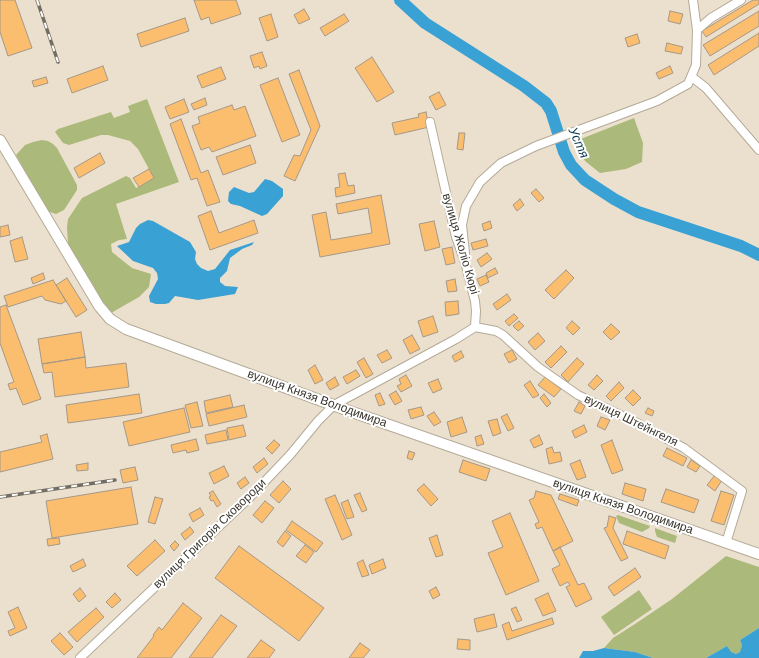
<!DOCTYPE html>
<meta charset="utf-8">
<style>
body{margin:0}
canvas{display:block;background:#ebe0cd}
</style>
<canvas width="759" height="658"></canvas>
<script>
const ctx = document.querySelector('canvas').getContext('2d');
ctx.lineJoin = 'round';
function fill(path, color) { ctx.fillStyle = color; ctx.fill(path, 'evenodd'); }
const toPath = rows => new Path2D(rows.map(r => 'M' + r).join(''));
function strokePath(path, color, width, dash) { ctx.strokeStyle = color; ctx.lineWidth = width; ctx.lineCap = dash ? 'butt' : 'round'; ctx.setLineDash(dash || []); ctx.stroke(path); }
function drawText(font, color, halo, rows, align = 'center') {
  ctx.font = font + ' "DM Sans",sans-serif'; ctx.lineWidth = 4; ctx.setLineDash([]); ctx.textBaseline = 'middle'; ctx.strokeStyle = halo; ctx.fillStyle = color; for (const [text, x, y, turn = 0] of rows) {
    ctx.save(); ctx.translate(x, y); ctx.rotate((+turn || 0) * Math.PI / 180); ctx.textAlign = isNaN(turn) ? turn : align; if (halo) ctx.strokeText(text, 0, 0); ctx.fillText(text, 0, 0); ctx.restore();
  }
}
fill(toPath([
 [147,99,179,182,116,204,127,239,119,240,111,244,112,252,132,268,151,274,149,287,139,297,111,313,105,306,73,254,68,243,67,227,68,219,82,198,126,176,130,178,136,188,154,178,138,149,130,141,108,135,101,135,69,145,63,143,55,132,58,129,111,112,114,118,130,112,128,106],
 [634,118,643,143,642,162,626,169,600,173,585,161,573,142],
 [42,140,48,141,53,144,57,148,77,185,77,190,64,210,56,214,47,211,16,155,25,145,33,142],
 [618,515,650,526,649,528,642,532,619,523,616,516],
 [655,528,677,536,675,543,657,537,655,531],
 [726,556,759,567,759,628,740,640,742,645,740,652,736,654,730,652,727,646,706,658,653,658,635,652,604,648,613,638,635,624,672,599],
 [639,590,652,609,614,635,601,617]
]), '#abb97a');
fill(toPath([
 [265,179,272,181,283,189,283,196,267,214,262,216,240,206,231,204,228,201,229,192,234,187,249,193,254,192],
 [148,220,153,221,190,242,196,252,195,259,197,264,201,268,208,271,215,269,230,250,254,242,252,245,242,249,230,258,227,271,220,278,220,282,225,286,238,287,235,294,198,300,175,296,169,303,165,304,156,304,150,302,149,296,158,279,157,273,153,268,133,261,117,246,129,242,136,228,140,224],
 [759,628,759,658,706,658,727,646,731,652,736,654,740,652,742,645,740,640],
 [604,648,635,652,653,658,579,658,583,651,593,651]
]), '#3aa1d5');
strokePath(toPath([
 [400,0,425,23,524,86,546,103,551,111,564,152,571,165,585,180,614,199,638,212,741,246,759,255]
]), '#3aa1d5', 12);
const building = toPath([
 [0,0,15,0,32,48,8,56,0,32,0,0],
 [194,0,236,0,241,14,211,24,209,17,201,20,194,0],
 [753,0,759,0,759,4,706,37,702,31,753,0],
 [304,9,310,19,299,24,294,15,304,9],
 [670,11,683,14,680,24,668,21,670,11],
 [759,11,759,26,710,56,703,45,759,11],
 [271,14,278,37,267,41,259,18,271,14],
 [344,14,349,21,325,36,320,28,344,14],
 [185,18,189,31,141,47,137,34,185,18],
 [759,33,759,46,714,75,708,65,759,33],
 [637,34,640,43,628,47,625,38,637,34],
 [667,43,683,47,681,54,665,51,667,43],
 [262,52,267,66,260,69,259,66,254,68,250,56,262,52],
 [372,57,394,92,377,102,355,68,372,57],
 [103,66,108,80,72,93,67,79,103,66],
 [670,66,673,73,659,79,656,73,670,66],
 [221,67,226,79,202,88,197,76,221,67],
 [299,70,320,126,295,181,284,176,294,155,300,156,311,130,289,74,299,70],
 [46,77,48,83,34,87,32,81,46,77],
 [278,78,300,135,282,142,260,85,278,78],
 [439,92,446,105,436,110,429,97,439,92],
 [205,98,207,105,194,110,191,104,205,98],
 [184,99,189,112,170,119,165,107,184,99],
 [232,105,234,110,245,106,256,136,212,152,209,147,201,150,192,126,200,123,198,117,232,105],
 [426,112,429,127,395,135,392,123,419,117,418,114,426,112],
 [181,119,201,173,208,170,220,202,207,206,197,178,191,180,170,124,181,119],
 [459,133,465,133,463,150,457,149,459,133],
 [250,145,256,163,223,175,216,157,250,145],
 [100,153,105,163,79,178,74,168,100,153],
 [149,169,154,178,139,187,133,178,149,169],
 [345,173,348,186,354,185,355,193,336,197,335,188,340,187,338,174,345,173],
 [536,189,544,198,539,202,531,193,536,189],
 [381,195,390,244,320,257,312,215,326,212,331,240,372,233,368,208,338,214,336,204,381,195],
 [520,199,524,205,517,211,513,205,520,199],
 [211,211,219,233,254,220,258,233,210,250,198,216,211,211],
 [434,221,440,247,425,251,419,224,434,221],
 [490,221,492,228,484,231,482,224,490,221],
 [8,225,10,235,0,237,0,227,8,225],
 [22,237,28,259,15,262,10,241,22,237],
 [486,239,488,246,473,250,471,243,486,239],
 [452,247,455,263,446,265,442,249,452,247],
 [487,253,492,259,481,267,477,260,487,253],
 [495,268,498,273,488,278,486,273,495,268],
 [566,270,574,278,554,299,545,290,566,270],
 [43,273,45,279,33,284,31,278,43,273],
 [486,275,489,282,480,286,477,279,486,275],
 [67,278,87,310,76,317,56,285,67,278],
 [455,279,457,291,448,292,446,281,455,279],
 [53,280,66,301,61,304,45,300,42,296,8,307,4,296,53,280],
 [507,294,511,300,497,310,493,304,507,294],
 [458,301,459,314,446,316,445,302,458,301],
 [6,305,41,399,23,405,16,388,10,390,8,384,14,382,0,343,0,307,6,305],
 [514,314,518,318,509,326,505,321,514,314],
 [433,316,438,332,423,337,418,321,433,316],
 [519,321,524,326,518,331,513,326,519,321],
 [572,321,580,328,573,335,566,328,572,321],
 [611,324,620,332,611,340,603,332,611,324],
 [81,332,85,357,42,364,38,339,81,332],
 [538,333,545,341,535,350,528,342,538,333],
 [412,335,420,349,410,354,403,340,412,335],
 [561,346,567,352,551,368,545,362,561,346],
 [387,350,392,358,382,363,377,355,387,350],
 [512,350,517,359,509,363,504,354,512,350],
 [461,351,464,357,455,362,452,356,461,351],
 [85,357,86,368,126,363,129,387,55,397,52,372,44,373,42,364,85,357],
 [364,358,373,374,366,378,357,362,364,358],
 [577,358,584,364,568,382,561,375,577,358],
 [315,365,323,380,315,384,308,370,315,365],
 [356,370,360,376,347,384,343,377,356,370],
 [406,375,412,386,401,392,397,386,401,384,399,379,406,375],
 [597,375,603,381,594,390,588,385,597,375],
 [335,377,339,385,330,390,326,383,335,377],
 [545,377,561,389,554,397,538,385,545,377],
 [438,379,442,389,433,393,428,383,438,379],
 [530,381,539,395,533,398,524,385,530,381],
 [619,382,624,388,611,401,606,396,619,382],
 [633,390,641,398,633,406,625,398,633,390],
 [396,391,402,401,395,405,389,395,396,391],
 [380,393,385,404,379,406,375,395,380,393],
 [139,394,142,413,68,423,66,405,139,394],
 [544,394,551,403,547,407,540,398,544,394],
 [230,395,233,407,206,413,204,401,230,395],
 [197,402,203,426,191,428,185,405,197,402],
 [579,402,585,406,581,414,574,411,579,402],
 [244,405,247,417,209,426,206,414,244,405],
 [421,407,424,415,411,419,408,410,421,407],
 [184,408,190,432,129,446,123,422,184,408],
 [648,408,654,411,652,416,645,413,648,408],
 [434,412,441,422,434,426,427,416,434,412],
 [507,414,514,428,508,431,501,417,507,414],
 [462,417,467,432,451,437,447,422,462,417],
 [601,417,610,420,605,430,597,426,601,417],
 [497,419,501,433,493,436,488,421,497,419],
 [243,425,246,436,229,440,227,428,243,425],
 [584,425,587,432,575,438,572,431,584,425],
 [226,430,228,440,207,444,205,435,226,430],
 [47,434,53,459,0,472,0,452,42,442,40,436,47,434],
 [481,435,484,444,477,446,475,437,481,435],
 [539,435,543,444,534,448,530,440,539,435],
 [196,439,199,450,187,453,186,450,173,453,171,445,196,439],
 [274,440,280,445,272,454,266,448,274,440],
 [612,440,623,470,612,474,601,445,612,440],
 [552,447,554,453,560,452,562,461,549,464,546,449,552,447],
 [667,448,687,458,683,466,663,456,667,448],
 [409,451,415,453,412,460,407,458,409,451],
 [264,458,268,464,257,473,253,467,264,458],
 [463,460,490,469,486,481,459,472,463,460],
 [580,460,586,477,577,480,570,464,580,460],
 [691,460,700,466,696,472,687,467,691,460],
 [88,463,88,470,77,471,76,465,88,463],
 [224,466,229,476,214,484,209,473,224,466],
 [135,467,138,480,123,483,120,470,135,467],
 [715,475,722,480,715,491,707,485,715,475],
 [245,477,249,483,241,489,237,483,245,477],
 [283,481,291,489,279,503,270,495,283,481],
 [625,483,646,489,643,501,622,494,625,483],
 [424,484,438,499,431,506,417,490,424,484],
 [131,487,138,524,52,538,46,501,131,487],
 [666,489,699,500,694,513,661,502,666,489],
 [213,491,221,504,217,507,213,500,211,501,209,497,211,496,209,493,213,491],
 [536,491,551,495,573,541,553,551,542,527,537,529,535,524,539,522,529,500,534,498,536,491],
 [721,491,734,495,724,525,711,521,721,491],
 [360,493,367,510,362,512,354,495,360,493],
 [560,494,579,500,577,506,558,499,560,494],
 [335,495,352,535,342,540,325,499,335,495],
 [155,497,163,499,155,524,148,522,155,497],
 [348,500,354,517,347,519,341,503,348,500],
 [265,501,274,508,262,523,253,515,265,501],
 [200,508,204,515,193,522,189,514,200,508],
 [510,513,539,581,506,595,488,553,503,547,492,521,510,513],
 [609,516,616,518,613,528,628,558,621,561,604,528,607,527,609,516],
 [292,521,323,543,316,552,286,530,292,521],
 [190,527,194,532,185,540,181,534,190,527],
 [285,531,291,536,283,547,277,542,285,531],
 [627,531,669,546,665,559,623,544,627,531],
 [437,535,443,555,436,557,429,538,437,535],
 [59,538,60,544,48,546,47,539,59,538],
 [155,540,165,551,137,576,127,566,155,540],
 [175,541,179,545,174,551,170,546,175,541],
 [305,545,314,552,306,563,296,556,305,545],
 [239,546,324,608,299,641,215,578,239,546],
 [560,547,578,585,584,583,592,599,576,607,566,587,570,585,568,582,560,586,552,569,560,565,553,551,560,547],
 [83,559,86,566,73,572,70,566,83,559],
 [383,559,386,568,372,574,369,565,383,559],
 [363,560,369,575,362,577,357,563,363,560],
 [635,568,641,577,614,596,608,587,635,568],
 [436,587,440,595,433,599,429,591,436,587],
 [80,588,86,596,79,602,73,594,80,588],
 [115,593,121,600,112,608,106,602,115,593],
 [548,593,556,611,543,616,535,599,548,593],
 [183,603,202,618,171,658,137,658,154,636,153,635,159,627,162,630,183,603],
 [18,607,27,628,10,636,8,631,15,628,8,612,18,607],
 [516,607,522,620,517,622,511,609,516,607],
 [96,608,104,617,77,642,68,632,96,608],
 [494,614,497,627,477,632,474,619,494,614],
 [221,615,237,626,212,658,189,658,221,615],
 [552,618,554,624,507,640,502,625,509,622,512,631,552,618],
 [60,633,73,647,64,655,51,641,60,633],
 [458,639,470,640,470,650,457,649,458,639],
 [261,640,275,650,269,658,247,658,261,640],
 [360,643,370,650,363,658,349,658,360,643]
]);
fill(building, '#fbbd6e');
strokePath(building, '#a69888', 1);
const minor = toPath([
 [697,30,711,18,741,0],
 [692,77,706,88,759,150],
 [465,253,462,225,466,206,480,182,501,163,536,146,657,101,688,84,696,65,697,30,693,0],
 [475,327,496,331,503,335,538,367,578,395,633,421,684,448,742,491,726,543],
 [80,658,249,498,290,455,318,421,334,405,456,339,475,327,476,311,475,301,465,262,456,237,430,122]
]);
const major = toPath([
 [0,140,99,306,110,319,126,329,352,412,759,554]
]);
strokePath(minor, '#b4aa97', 10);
strokePath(major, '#b4aa97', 12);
strokePath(minor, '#fff', 8);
strokePath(major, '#fff', 10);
const rail = toPath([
 [37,0,58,62],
 [0,497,115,480]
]);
strokePath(rail, '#736d62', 3.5);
strokePath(rail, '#fff', 2, [6]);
drawText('12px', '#3a362e', '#fff', [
 ["вулиця Жоліо Кюрі",460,244,74],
 ["вулиця Князя Володимира",317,399,20],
 ["вулиця Штейнгеля",631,421,26],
 ["вулиця Князя Володимира",623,507,19],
 ["вулиця Григорія Сковороди",210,534,-44]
]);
drawText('italic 13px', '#0e3a4f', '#fff', [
 ["Устя",578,143,66]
]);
</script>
